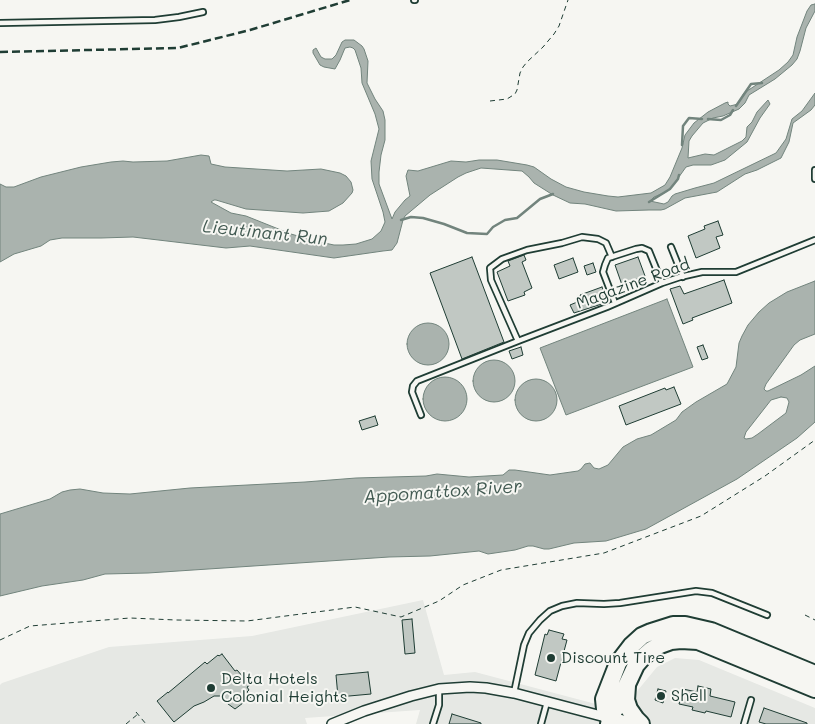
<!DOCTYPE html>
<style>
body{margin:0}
canvas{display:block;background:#f6f6f2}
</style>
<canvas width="815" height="724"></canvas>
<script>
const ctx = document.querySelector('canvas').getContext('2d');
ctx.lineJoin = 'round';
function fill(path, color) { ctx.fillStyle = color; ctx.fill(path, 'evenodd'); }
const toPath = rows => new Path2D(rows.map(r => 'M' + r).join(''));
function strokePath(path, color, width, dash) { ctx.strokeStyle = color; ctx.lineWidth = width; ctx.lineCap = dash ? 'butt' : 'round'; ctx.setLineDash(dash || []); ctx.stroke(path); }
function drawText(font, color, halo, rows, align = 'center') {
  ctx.font = font + ' Mali,sans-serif'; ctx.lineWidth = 4; ctx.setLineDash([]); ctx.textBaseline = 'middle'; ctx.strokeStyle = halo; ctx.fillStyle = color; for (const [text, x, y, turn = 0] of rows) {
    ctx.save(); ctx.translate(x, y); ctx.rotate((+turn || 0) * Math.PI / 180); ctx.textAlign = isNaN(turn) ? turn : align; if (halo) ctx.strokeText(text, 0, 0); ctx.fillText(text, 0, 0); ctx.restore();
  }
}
fill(toPath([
 [423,600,444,675,475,672,626,712,638,690,657,667,675,658,699,660,815,708,815,724,416,724,420,710,305,718,307,724,0,724,0,685,2,683,109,647,252,636]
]), '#e6e8e4');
const water = toPath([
 [815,4,815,11,806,28,800,51,797,59,792,65,775,79,749,95,745,103,739,109,723,116,713,118,703,123,692,136,689,141,688,158,705,154,714,155,742,141,746,137,747,127,752,122,757,112,768,100,770,104,760,118,747,142,725,160,711,165,693,165,686,167,671,188,666,192,654,197,650,201,664,204,668,202,672,196,675,194,695,188,714,183,776,153,786,139,792,119,802,111,815,93,815,105,811,110,793,123,789,142,781,158,757,170,745,174,717,192,685,198,665,209,661,210,649,210,616,211,585,204,570,203,553,195,534,183,529,177,522,171,481,168,466,173,458,177,430,195,405,216,403,220,397,243,392,250,383,251,334,258,250,246,226,248,133,237,101,238,62,238,50,240,41,246,14,254,0,262,0,184,6,187,14,187,41,177,81,167,111,162,123,161,133,162,167,161,201,155,209,156,211,164,225,167,287,171,321,169,340,173,346,176,351,182,353,190,352,193,343,203,329,211,303,213,246,209,216,200,214,200,211,202,231,213,246,216,291,234,315,241,334,245,343,245,356,244,372,239,381,231,385,222,383,212,372,179,371,161,379,129,375,114,362,83,361,68,355,50,353,48,350,47,345,48,340,60,335,69,324,67,320,65,313,53,313,50,316,48,321,57,325,59,332,59,336,55,342,42,345,40,354,40,362,46,364,49,368,61,367,83,375,99,383,111,385,120,385,140,381,155,379,172,379,184,392,219,395,212,405,200,410,196,406,176,408,170,418,171,451,161,466,162,479,160,497,160,527,165,534,167,551,179,566,187,584,192,608,196,618,197,651,193,665,185,670,177,682,148,685,135,694,123,708,112,725,103,728,102,728,104,730,106,738,104,744,93,779,70,788,62,793,55,797,37,807,11,811,5,815,4],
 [815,281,815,334,800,340,794,345,766,384,764,389,766,391,768,391,801,375,815,366,815,422,797,438,737,479,646,529,606,541,574,543,549,549,544,549,533,546,528,546,515,550,488,554,479,551,430,556,389,557,148,573,105,574,83,580,42,586,0,596,0,514,50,499,62,492,70,490,80,489,103,493,130,494,190,488,305,482,356,478,426,476,437,474,469,477,503,475,509,470,515,470,550,475,578,471,581,469,585,464,590,463,594,468,599,469,608,465,623,447,637,439,651,435,676,420,682,412,696,402,727,384,736,367,739,343,742,336,748,325,759,312,769,303,787,292,815,281],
 [781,397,787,398,789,402,786,413,758,434,752,438,746,439,744,438,746,432,771,400,781,397],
 [667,299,693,367,566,415,540,348,667,299],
 '407 344a21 21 0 1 1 42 0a21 21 0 1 1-42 0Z',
 '473 381a21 21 0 1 1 42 0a21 21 0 1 1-42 0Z',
 '423 399a22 22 0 1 1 44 0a22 22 0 1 1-44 0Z',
 '515 400a21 21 0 1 1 42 0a21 21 0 1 1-42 0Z'
]);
fill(water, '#aab3ae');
strokePath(water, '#72847d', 1);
strokePath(toPath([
 [736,106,751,84,762,83],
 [708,119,721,120,730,115,733,110],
 [682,145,683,126,689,118,702,119],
 [649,202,670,189,678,179,679,175],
 [401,220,411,217,423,218,444,224,467,233,487,234,493,227,505,220,517,218,540,199,553,194]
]), '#72847d', 2.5);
const building = toPath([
 [718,221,723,235,716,237,720,248,696,258,688,236,705,229,704,226,718,221],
 [524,255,526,260,522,262,532,288,524,292,525,295,508,301,497,272,510,266,508,261,524,255],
 [472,257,504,342,462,359,430,273,472,257],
 [638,257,645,276,622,285,615,265,638,257],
 [573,258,578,272,559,279,554,265,573,258],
 [593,263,596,272,587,275,584,266,593,263],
 [724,280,732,303,692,318,693,320,683,324,670,289,680,286,684,294,724,280],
 [602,287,608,302,574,313,570,305,582,300,580,295,602,287],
 [703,345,708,358,702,360,697,347,703,345],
 [521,347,523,355,512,359,509,351,521,347],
 [674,387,681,404,626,425,619,406,665,388,666,390,674,387],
 [375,416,378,425,362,430,359,421,375,416],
 [412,619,415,653,405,654,402,620,412,619],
 [549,630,564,634,562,639,567,640,556,681,535,675,545,634,547,635,549,630],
 [222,654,235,671,237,670,250,685,247,687,249,690,247,692,251,697,235,709,224,701,220,696,214,696,204,702,194,706,174,722,173,721,157,701,168,692,168,693,205,662,207,664,218,655,219,656,222,654],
 [368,672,371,694,338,697,336,675,368,672],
 [698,686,711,689,710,696,735,702,731,717,706,711,705,713,692,710,693,707,679,704,683,689,697,692,698,686],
 [658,689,666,691,663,703,655,700,658,689],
 [764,708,807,723,807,724,766,724,759,722,764,708],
 [452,714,481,723,481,724,449,724,452,714]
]);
fill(building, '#c1c8c3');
strokePath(building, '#1f3d34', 1);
const lane = toPath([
 [414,0,415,0],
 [0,23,155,20,179,17,203,12],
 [815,170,815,179],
 [671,247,683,277],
 [615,303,603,272,605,265,608,258,636,249,642,248,649,251,662,283],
 [518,341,491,280,490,268,502,259,527,250,562,243,582,237,598,239,606,243,612,257],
 [421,415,412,392,413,386,417,381,518,341,607,307,662,283,680,277,702,272,736,272,815,240],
 [514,693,524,645,529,633,540,620,550,611,562,606,577,603,604,604,620,603,696,591,712,593,767,615],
 [433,724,439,705,439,689],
 [541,724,547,702],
 [744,724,751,700]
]);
const street = toPath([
 [332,724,364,711,411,696,439,689,470,687,486,688,514,693,609,718]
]);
const secondary = toPath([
 [607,724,609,718,633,724]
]);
const highway = toPath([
 [815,674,711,631,685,625,673,625,651,632,642,636,631,646,618,663,604,699,605,709,609,718,616,708,636,665,643,657,651,650,660,645,671,641,681,640,698,641,708,645,815,689],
 [627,686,626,700,629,709,636,719,641,724]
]);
strokePath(lane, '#1f3d34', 8);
strokePath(street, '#1f3d34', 12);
strokePath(secondary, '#1f3d34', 16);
strokePath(highway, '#1f3d34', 20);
strokePath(toPath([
 [490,101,507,99,515,94,517,90,520,73,523,67,527,62,543,47,554,34,559,26,568,0],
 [805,615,815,620],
 [0,640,30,626,130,618,176,620,247,621,355,607,401,617,439,601,463,585,501,570,604,553,701,516,765,476,815,440],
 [136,712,146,724],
 [126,724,138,714]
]), '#1f3d34', 1, [5, 4]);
strokePath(lane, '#f6f6f2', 4.5);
strokePath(street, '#f6f6f2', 9);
strokePath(secondary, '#f6f6f2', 12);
strokePath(highway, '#f6f6f2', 16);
strokePath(toPath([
 [0,52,178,48,250,30,350,0]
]), '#1f3d34', 2.5, [8, 4]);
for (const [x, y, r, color] of [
 [551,658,5,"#1f3d34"],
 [211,688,5,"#1f3d34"],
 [661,696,5,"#1f3d34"]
]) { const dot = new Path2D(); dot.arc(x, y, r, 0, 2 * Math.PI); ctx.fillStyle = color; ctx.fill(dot); strokePath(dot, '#f6f6f2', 2); }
drawText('16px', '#1f3d34', '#f6f6f2', [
 ["Magazine Road",633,284,-20]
]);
drawText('16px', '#1f3d34', '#f6f6f2', [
 ["Discount Tire",561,658],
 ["Delta Hotels",221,679],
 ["Colonial Heights",221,697],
 ["Shell",671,696]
], 'left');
drawText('italic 18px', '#425a52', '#f6f6f2', [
 ["Lieutinant Run",265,233,6],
 ["Appomattox River",443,492,-4]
]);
</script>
